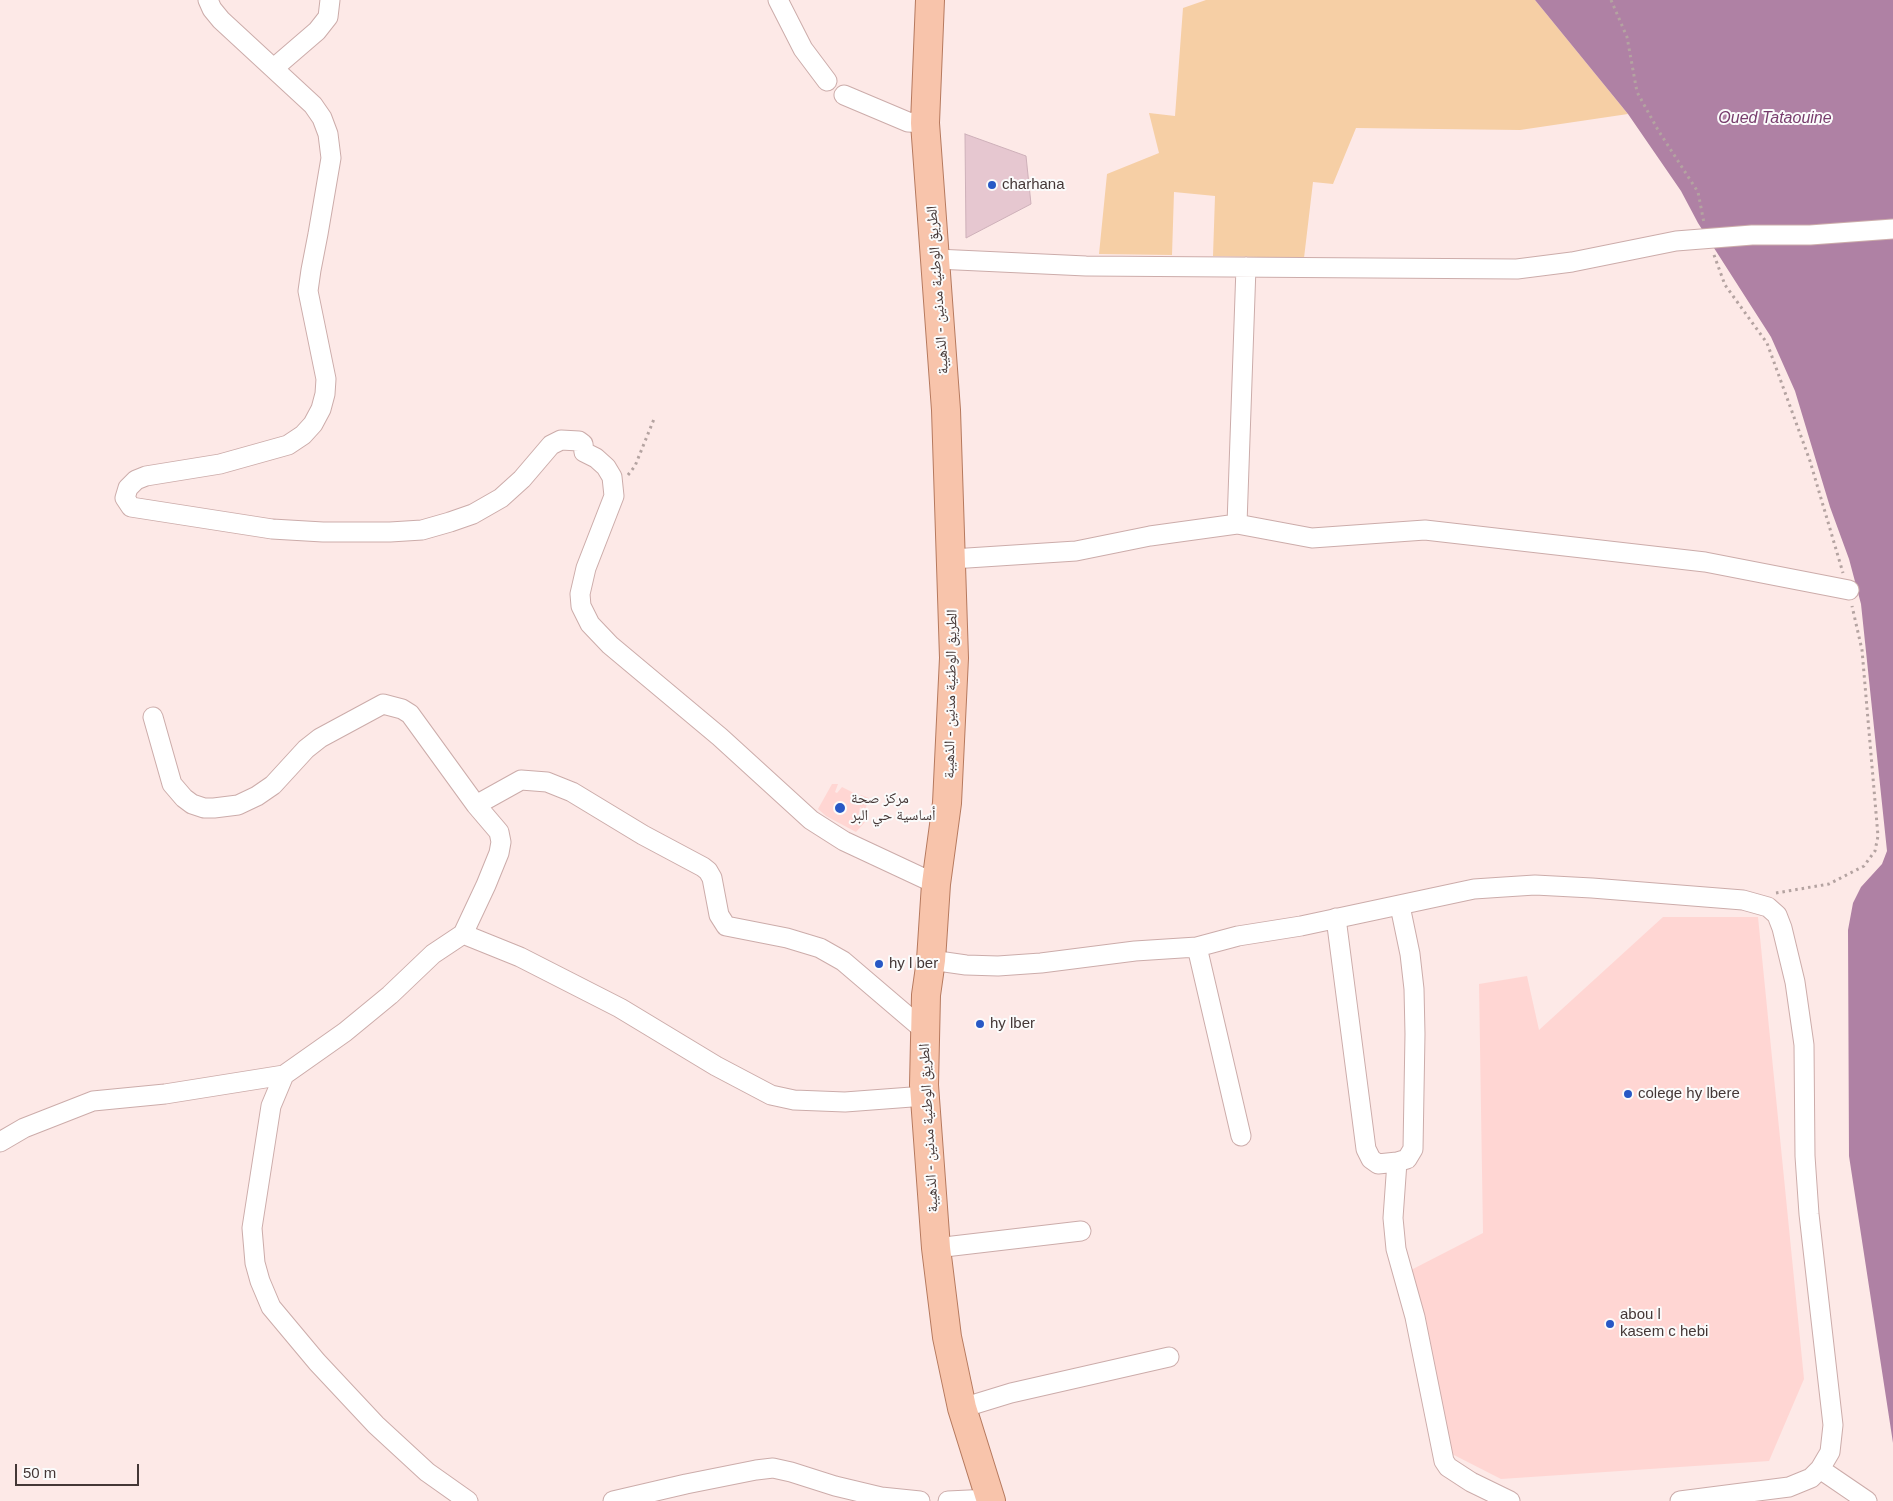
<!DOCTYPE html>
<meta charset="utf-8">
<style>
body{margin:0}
#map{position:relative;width:1893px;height:1501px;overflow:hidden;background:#fde9e7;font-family:Arial,sans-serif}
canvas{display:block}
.scale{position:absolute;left:15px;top:1464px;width:124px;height:22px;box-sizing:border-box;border:2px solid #443736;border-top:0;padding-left:6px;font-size:15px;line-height:18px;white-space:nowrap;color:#443736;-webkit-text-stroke:4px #fbfbfb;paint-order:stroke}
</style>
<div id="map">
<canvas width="1893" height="1501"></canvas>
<div class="scale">50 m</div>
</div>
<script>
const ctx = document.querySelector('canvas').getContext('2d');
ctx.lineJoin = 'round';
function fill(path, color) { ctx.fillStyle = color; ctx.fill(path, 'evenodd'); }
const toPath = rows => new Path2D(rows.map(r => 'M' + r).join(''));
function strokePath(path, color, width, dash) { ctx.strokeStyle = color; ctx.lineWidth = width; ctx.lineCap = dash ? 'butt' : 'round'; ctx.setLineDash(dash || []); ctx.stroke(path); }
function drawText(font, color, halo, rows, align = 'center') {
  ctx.font = font + ' Arial,"Noto Naskh Arabic",sans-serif'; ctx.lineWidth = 4; ctx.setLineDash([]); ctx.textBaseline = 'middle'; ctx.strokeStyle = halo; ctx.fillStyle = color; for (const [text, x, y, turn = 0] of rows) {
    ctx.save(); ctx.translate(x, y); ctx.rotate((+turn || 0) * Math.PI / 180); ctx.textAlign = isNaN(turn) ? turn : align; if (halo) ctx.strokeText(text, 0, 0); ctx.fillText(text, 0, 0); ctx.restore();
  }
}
fill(toPath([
 [832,784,838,784,835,792,837,793,842,787,856,794,853,800,857,802,861,795,869,798,865,810,860,807,858,818,865,822,856,832,826,816,818,809],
 [1663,917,1758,917,1804,1379,1769,1461,1501,1479,1450,1453,1411,1270,1483,1233,1479,984,1527,976,1539,1030]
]), '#ffd6d3');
fill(toPath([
 [1206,0,1535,0,1628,114,1520,130,1356,128,1333,184,1313,182,1304,258,1213,256,1215,196,1174,192,1172,255,1099,254,1107,174,1159,153,1149,113,1175,116,1183,8]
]), '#f6cfa5');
fill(toPath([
 [1535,0,1893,0,1893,1443,1849,1156,1848,930,1853,903,1861,887,1882,864,1887,851,1861,604,1849,559,1830,507,1795,391,1771,337,1698,223,1681,191,1628,114]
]), '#af81a4');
const building = toPath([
 [965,134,1026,156,1031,204,966,238,965,134]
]);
fill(building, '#e6c7d0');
strokePath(building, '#ceb0b9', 1);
const minor = toPath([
 [208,0,212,9,221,20,313,105,322,118,328,134,331,158,318,234,311,270,308,291,326,379,325,394,321,409,313,424,303,435,288,445,220,464,146,476,136,480,128,488,125,498,131,507,272,529,323,532,390,532,422,530,450,522,473,514,501,498,522,479,551,445,561,440,579,441,583,444,584,452,596,458,606,467,612,477,614,496,586,568,580,594,581,606,590,624,610,645,720,737,811,820,844,841,936,884],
 [778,0,803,49,827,81],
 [274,68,317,31,328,17,330,0],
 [844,95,908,122,925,123],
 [936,259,1086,266,1517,269,1572,262,1676,241,1752,235,1810,235,1893,229],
 [1237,524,1246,267],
 [952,559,1076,551,1150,536,1237,524,1312,538,1425,530,1705,562,1849,590],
 [153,717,172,784,184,798,192,804,204,808,214,808,238,805,257,796,273,785,306,749,320,738,383,704,402,709,410,714,476,805,499,832,501,842,499,853,486,885,463,934],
 [476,805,521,780,547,782,572,792,643,835,703,867,708,871,712,878,719,915,726,926,787,938,820,948,843,961,925,1031],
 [1336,918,1366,1149,1371,1159,1378,1164,1397,1162,1407,1159,1413,1149,1415,1034,1414,989,1410,954,1400,906],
 [1197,947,1241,1136],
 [931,960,966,965,998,966,1041,963,1135,951,1197,947,1238,936,1301,926,1474,889,1504,887,1535,885,1592,888,1743,900,1768,907,1777,915,1782,928,1795,982,1804,1045,1805,1156,1809,1214,1833,1425,1830,1452,1820,1469,1811,1478,1789,1487,1680,1501],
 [284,1075,271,1106,252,1228,255,1263,260,1281,271,1307,317,1362,376,1425,427,1472,468,1501],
 [0,1142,24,1128,93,1101,165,1094,284,1075,345,1032,390,995,433,954,463,934,520,957,620,1008,716,1066,771,1095,794,1100,845,1102,925,1096],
 [1397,1162,1393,1218,1396,1249,1415,1317,1444,1461,1448,1467,1471,1482,1510,1501],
 [936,1248,1081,1231],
 [962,1408,1011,1393,1169,1357],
 [1820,1469,1867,1501],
 [613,1501,686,1484,756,1470,773,1468,791,1472,835,1486,881,1497,920,1501],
 [948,1501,990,1499]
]);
const primary = toPath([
 [930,0,925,123,946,410,954,658,947,803,936,884,931,960,926,995,924,1085,936,1248,947,1337,962,1408,991,1501]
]);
strokePath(minor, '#ccacaa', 21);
strokePath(primary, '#b6795e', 30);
strokePath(toPath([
 [1611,0,1627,37,1637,92,1658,130,1698,192,1704,223],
 [1714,255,1725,285,1767,343,1810,461,1843,573],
 [628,475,635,466,654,419],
 [1776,893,1829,884,1864,866,1875,851,1878,836,1862,650,1852,606]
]), '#b4a3a1', 3, [2.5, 4]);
strokePath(minor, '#fff', 19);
strokePath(primary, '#f8c4ab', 28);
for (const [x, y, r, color] of [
 [992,185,5,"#2758c5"],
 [840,808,6,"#2758c5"],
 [879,964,5,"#2758c5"],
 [980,1024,5,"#2758c5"],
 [1628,1094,5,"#2758c5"],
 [1610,1324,5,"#2758c5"]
]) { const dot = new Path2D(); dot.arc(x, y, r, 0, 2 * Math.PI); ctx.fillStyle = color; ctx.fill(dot); strokePath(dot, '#fbfbfb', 2); }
drawText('15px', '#443736', '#fbfbfb', [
 ["charhana",1002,185],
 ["مركز صحة",851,799],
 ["أساسية حي البر",851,816],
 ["hy l ber",889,964],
 ["hy lber",990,1024],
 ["colege hy lbere",1638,1094],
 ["abou l",1620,1315],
 ["kasem c hebi",1620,1332]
], 'left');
drawText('15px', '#443736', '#fbfbfb', [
 ["الطريق الوطنية مدنين - الذهيبة",938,290,-94],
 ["الطريق الوطنية مدنين - الذهيبة",951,694,-89],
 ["الطريق الوطنية مدنين - الذهيبة",929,1128,-93]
]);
drawText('italic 16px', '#783d6d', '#fbfbfb', [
 ["Oued Tataouine",1775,119]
]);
</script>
